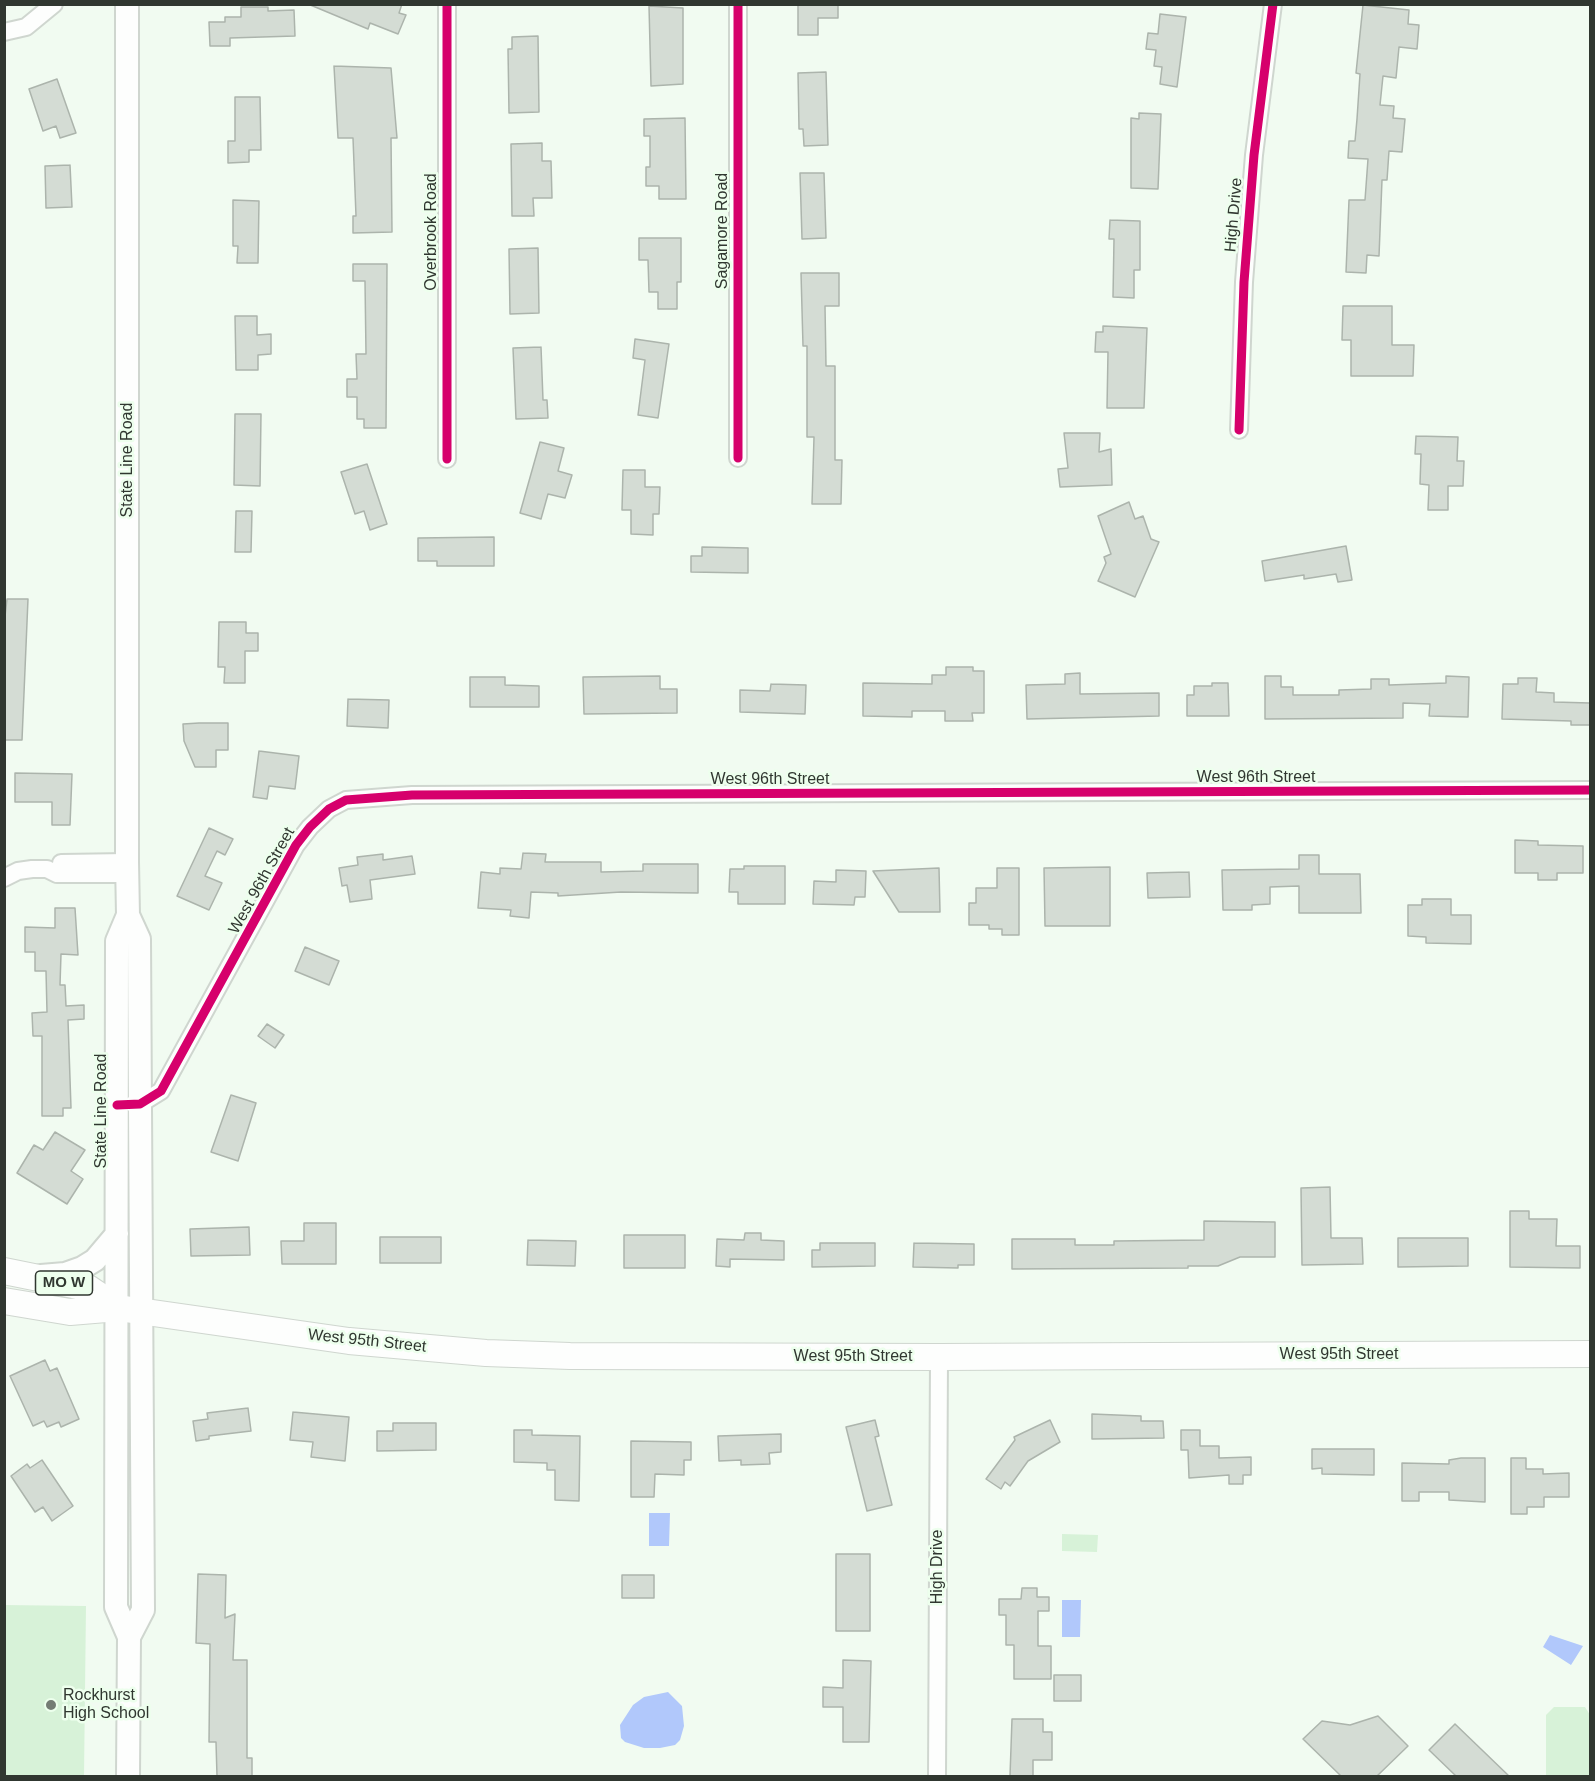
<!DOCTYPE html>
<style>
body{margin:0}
#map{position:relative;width:1595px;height:1781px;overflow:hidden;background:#f1fbf1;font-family:Arial,sans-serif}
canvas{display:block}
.frame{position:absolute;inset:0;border:6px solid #303730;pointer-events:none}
</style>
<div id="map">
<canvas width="1595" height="1781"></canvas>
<div class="frame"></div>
</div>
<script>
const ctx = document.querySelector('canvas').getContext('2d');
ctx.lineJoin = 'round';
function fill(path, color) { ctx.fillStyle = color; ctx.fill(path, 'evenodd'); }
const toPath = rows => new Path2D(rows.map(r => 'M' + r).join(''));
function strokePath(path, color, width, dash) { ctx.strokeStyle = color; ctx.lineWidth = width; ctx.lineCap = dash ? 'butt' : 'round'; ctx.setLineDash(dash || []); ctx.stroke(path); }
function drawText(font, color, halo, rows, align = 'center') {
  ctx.font = font + ' Arial,sans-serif'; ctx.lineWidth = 5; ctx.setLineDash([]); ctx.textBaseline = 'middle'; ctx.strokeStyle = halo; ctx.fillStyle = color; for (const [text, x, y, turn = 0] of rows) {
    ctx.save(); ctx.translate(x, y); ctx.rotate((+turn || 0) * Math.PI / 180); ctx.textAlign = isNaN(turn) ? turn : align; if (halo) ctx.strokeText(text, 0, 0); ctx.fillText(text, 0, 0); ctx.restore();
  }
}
fill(toPath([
 [1062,1534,1098,1535,1097,1552,1062,1551],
 [5,1605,86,1606,84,1776,5,1776],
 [1554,1707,1585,1707,1590,1715,1590,1776,1546,1776,1546,1715]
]), '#d7f2d8');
fill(toPath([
 [649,1513,670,1513,669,1546,649,1546],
 [1062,1600,1081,1600,1080,1637,1062,1637],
 [1550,1635,1583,1646,1571,1665,1543,1647],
 [668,1692,682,1706,684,1726,680,1740,675,1745,660,1748,644,1748,625,1742,621,1738,620,1725,633,1705,644,1697]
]), '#b1c8fb');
const building = toPath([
 [308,4,402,4,399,13,406,15,398,34,370,23,368,29,308,4],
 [798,4,838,4,838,18,818,18,818,35,798,35,798,4],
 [1363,5,1409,10,1408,24,1419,25,1417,49,1399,47,1396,78,1383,76,1380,105,1394,106,1393,118,1405,119,1402,152,1389,151,1387,180,1382,180,1379,256,1367,255,1366,273,1346,272,1349,200,1365,200,1368,159,1348,158,1349,141,1355,141,1357,119,1360,74,1356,73,1363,5],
 [649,6,683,8,683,84,651,86,649,6],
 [241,7,268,7,268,11,294,10,295,36,230,38,230,46,210,46,209,22,225,22,225,17,241,17,241,7],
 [1160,14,1186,17,1177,87,1160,84,1162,67,1154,66,1156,50,1146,49,1148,33,1158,34,1160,14],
 [538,36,539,112,509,113,508,49,512,49,512,37,538,36],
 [334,66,391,68,397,138,391,138,392,232,353,233,353,216,356,216,353,138,338,138,334,66],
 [826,72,828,145,804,146,803,129,799,129,798,73,826,72],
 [57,79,76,133,60,138,56,126,43,131,29,89,57,79],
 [235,97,260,97,261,150,249,150,249,162,228,163,228,141,235,141,235,97],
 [1139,113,1161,114,1158,189,1131,188,1131,118,1139,119,1139,113],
 [685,118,686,199,659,199,659,186,646,186,646,167,650,167,650,136,644,136,644,119,685,118],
 [542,143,542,161,551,161,552,198,533,198,534,216,512,216,511,144,542,143],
 [70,165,72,207,46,208,45,166,70,165],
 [800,173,824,173,826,238,802,239,800,173],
 [233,200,259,201,258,263,237,263,238,246,233,246,233,200],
 [1110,220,1140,221,1140,270,1134,270,1134,298,1113,297,1114,239,1109,239,1110,220],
 [639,238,681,238,681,282,677,282,677,309,658,309,658,292,649,292,648,260,639,260,639,238],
 [538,248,539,313,510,314,509,249,538,248],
 [353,264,387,264,386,428,364,428,364,419,357,419,357,397,347,397,347,379,357,379,356,354,366,354,365,281,353,281,353,264],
 [801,273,839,273,839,306,825,306,826,366,835,366,835,460,842,460,841,504,812,504,814,437,807,437,807,346,803,346,801,273],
 [1343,306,1392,306,1392,345,1414,345,1413,376,1351,376,1351,340,1342,340,1343,306],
 [235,316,257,316,257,335,271,334,271,354,258,355,258,370,236,370,235,316],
 [1103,326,1147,328,1144,408,1107,408,1108,352,1095,352,1096,332,1103,332,1103,326],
 [635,339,669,344,658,418,638,415,645,360,633,358,635,339],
 [541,347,543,400,547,400,548,418,516,419,513,348,541,347],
 [235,414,261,414,260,486,234,485,235,414],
 [1064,433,1100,433,1099,452,1111,449,1112,485,1060,487,1058,469,1068,468,1064,433],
 [1416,436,1458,437,1457,461,1464,461,1463,486,1448,486,1448,510,1428,510,1429,485,1420,484,1421,454,1415,454,1416,436],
 [540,442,564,448,558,471,572,475,565,498,548,494,541,519,520,513,540,442],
 [367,464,387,524,370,530,364,511,355,514,341,472,367,464],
 [623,470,645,470,645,487,660,487,659,514,653,514,653,535,631,534,631,510,622,510,623,470],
 [1129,502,1135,519,1143,516,1151,539,1159,542,1135,597,1098,581,1106,563,1104,557,1111,554,1098,516,1129,502],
 [236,511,252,511,251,552,235,552,236,511],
 [494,537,494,566,437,566,437,561,418,561,418,538,494,537],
 [1346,546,1352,580,1338,582,1336,574,1304,579,1304,575,1265,581,1262,561,1346,546],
 [702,547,748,548,748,573,691,572,691,556,702,556,702,547],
 [7,599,28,599,22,740,4,740,4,625,7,599],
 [219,622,246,622,246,633,258,633,258,651,245,651,245,683,224,683,225,667,218,667,219,622],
 [946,667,973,667,973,671,984,671,984,713,972,713,973,721,945,721,945,711,912,711,912,717,863,716,863,683,932,684,932,675,946,675,946,667],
 [1080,673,1080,694,1159,693,1159,716,1027,719,1026,685,1065,684,1065,674,1080,673],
 [660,676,660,689,677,689,677,713,584,714,583,677,660,676],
 [1265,676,1281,676,1281,687,1293,687,1293,695,1339,695,1339,690,1371,689,1371,679,1389,679,1389,685,1446,683,1446,676,1469,677,1468,717,1429,716,1430,704,1403,703,1403,718,1265,719,1265,676],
 [470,677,505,677,505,685,539,686,539,707,470,707,470,677],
 [1518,678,1537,678,1536,692,1554,693,1554,702,1590,703,1590,725,1571,725,1571,721,1502,719,1503,684,1518,684,1518,678],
 [1212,683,1228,683,1229,716,1187,716,1187,695,1194,695,1194,686,1212,686,1212,683],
 [771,684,806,685,805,714,740,712,740,690,770,691,771,684],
 [348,699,389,700,388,728,347,726,348,699],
 [199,723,228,723,228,750,216,750,216,767,195,767,184,741,183,724,199,723],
 [259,751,299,756,295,789,269,786,267,799,253,797,259,751],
 [15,773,72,774,70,825,52,825,52,802,15,802,15,773],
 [209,828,233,839,225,855,217,851,205,876,222,883,209,910,177,896,209,828],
 [1515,840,1538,841,1538,845,1583,846,1583,873,1557,873,1557,880,1538,880,1538,873,1515,873,1515,840],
 [523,853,546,854,545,862,601,862,601,872,643,871,643,864,698,864,698,893,621,892,558,896,558,893,531,892,529,918,510,916,511,910,478,908,481,872,500,874,500,868,521,869,523,853],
 [383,854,383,860,412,856,415,874,370,880,372,899,350,902,347,885,342,886,339,868,358,865,357,857,383,854],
 [1299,855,1319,855,1319,874,1360,874,1361,913,1299,913,1299,886,1270,887,1270,904,1252,905,1252,910,1223,910,1222,870,1299,869,1299,855],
 [744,866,785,866,785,904,738,904,738,892,729,892,730,869,744,869,744,866],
 [1110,867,1110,926,1045,926,1044,868,1110,867],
 [939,868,940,912,899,912,873,871,939,868],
 [997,868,1019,868,1019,935,1002,935,1002,929,989,929,989,925,969,925,969,903,976,903,976,888,997,888,997,868],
 [836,870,866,871,865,897,855,897,854,905,813,904,814,881,836,882,836,870],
 [1189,872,1190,897,1148,898,1147,873,1189,872],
 [1422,899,1451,899,1451,915,1471,915,1471,944,1426,943,1426,937,1408,936,1408,905,1422,905,1422,899],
 [55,908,75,908,78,955,61,954,60,985,65,985,66,1006,84,1005,84,1019,68,1020,71,1108,63,1108,63,1116,42,1116,42,1036,33,1036,32,1013,47,1012,46,971,35,971,35,952,25,952,25,927,55,928,55,908],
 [305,947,339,961,329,985,295,971,305,947],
 [267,1024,284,1035,275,1048,258,1036,267,1024],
 [231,1095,256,1103,238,1161,211,1152,231,1095],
 [55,1132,85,1150,71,1171,83,1179,67,1204,17,1173,34,1145,43,1150,55,1132],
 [1330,1187,1331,1238,1362,1238,1363,1264,1302,1265,1301,1188,1330,1187],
 [1510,1211,1529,1211,1529,1219,1557,1219,1556,1246,1580,1246,1580,1268,1510,1267,1510,1211],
 [1204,1221,1275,1222,1275,1257,1240,1257,1218,1266,1188,1266,1188,1268,1012,1269,1012,1239,1075,1239,1075,1245,1114,1245,1114,1241,1204,1240,1204,1221],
 [304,1223,336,1223,336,1264,282,1264,281,1241,304,1241,304,1223],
 [249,1227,250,1255,191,1256,190,1229,249,1227],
 [745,1233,761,1233,761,1240,784,1241,784,1260,730,1259,730,1267,716,1266,717,1239,744,1240,745,1233],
 [624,1235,685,1235,685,1268,624,1268,624,1235],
 [380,1237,441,1237,441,1263,380,1263,380,1237],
 [1398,1238,1468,1238,1468,1266,1398,1267,1398,1238],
 [528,1240,576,1241,575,1266,527,1265,528,1240],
 [820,1243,875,1243,875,1266,812,1267,812,1250,820,1250,820,1243],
 [914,1243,974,1244,974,1265,958,1265,958,1268,913,1267,914,1243],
 [45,1360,50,1371,57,1368,79,1419,61,1427,59,1422,47,1427,44,1421,33,1426,10,1376,45,1360],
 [248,1408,251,1431,209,1436,209,1439,196,1441,193,1421,208,1419,207,1413,248,1408],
 [293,1412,349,1417,345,1461,311,1457,313,1442,290,1440,293,1412],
 [1092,1414,1141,1416,1141,1421,1163,1421,1164,1438,1092,1439,1092,1414],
 [875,1420,879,1436,875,1437,892,1505,867,1511,846,1427,875,1420],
 [1050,1420,1060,1442,1028,1461,1010,1486,1005,1482,1001,1489,986,1479,1015,1440,1014,1437,1050,1420],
 [393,1423,436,1423,436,1450,377,1451,377,1431,393,1431,393,1423],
 [514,1430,532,1430,532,1435,580,1436,579,1501,555,1500,555,1470,547,1470,547,1463,514,1462,514,1430],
 [1181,1430,1200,1430,1200,1446,1219,1446,1219,1458,1251,1457,1251,1475,1243,1475,1243,1484,1229,1484,1229,1475,1189,1478,1188,1450,1181,1450,1181,1430],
 [781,1434,781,1452,769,1453,770,1464,741,1465,741,1460,719,1461,718,1436,781,1434],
 [631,1441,691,1442,691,1460,684,1460,684,1475,655,1474,654,1497,631,1497,631,1441],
 [1312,1449,1374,1449,1374,1475,1322,1474,1322,1468,1312,1469,1312,1449],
 [1461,1458,1485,1458,1485,1502,1449,1500,1449,1492,1419,1492,1419,1501,1402,1501,1402,1463,1449,1464,1449,1460,1461,1458],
 [1511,1458,1526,1458,1526,1469,1543,1469,1543,1474,1569,1473,1569,1497,1544,1497,1544,1507,1527,1507,1527,1514,1511,1514,1511,1458],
 [42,1460,73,1506,52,1521,43,1507,35,1512,11,1476,27,1464,30,1468,42,1460],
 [836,1554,870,1554,870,1631,836,1631,836,1554],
 [198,1574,226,1575,225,1618,235,1614,233,1660,247,1660,247,1758,252,1758,252,1776,217,1776,216,1742,209,1742,210,1644,196,1643,198,1574],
 [622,1575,654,1575,654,1598,622,1598,622,1575],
 [1022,1588,1037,1588,1037,1597,1049,1597,1049,1611,1038,1611,1038,1646,1051,1646,1051,1679,1014,1679,1014,1645,1006,1645,1006,1615,999,1615,999,1599,1021,1599,1022,1588],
 [843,1660,871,1661,869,1742,843,1742,843,1707,823,1707,823,1687,843,1688,843,1660],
 [1054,1675,1081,1675,1081,1701,1054,1701,1054,1675],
 [1378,1716,1408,1746,1377,1776,1341,1776,1303,1739,1322,1721,1350,1725,1378,1716],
 [1012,1719,1043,1719,1043,1732,1052,1732,1052,1760,1033,1760,1033,1776,1010,1776,1012,1719],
 [1455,1724,1509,1776,1456,1776,1429,1750,1455,1724]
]);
fill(building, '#d4dcd4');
strokePath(building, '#acb4ac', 1.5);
const minor = toPath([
 [447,4,447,459],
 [738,4,738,458],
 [4,32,26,27,54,4],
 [1239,430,1244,282,1254,155,1273,4],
 [61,863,127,862],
 [4,878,18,871,32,869,47,869,57,874,127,874],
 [133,1104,140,1104,161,1091,296,845,310,827,329,809,346,800,412,795,1590,790],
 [937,1776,939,1357]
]);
const secondary = toPath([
 [127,4,127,862,128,915,139,939,143,1610,129,1637],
 [41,1276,65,1274,82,1268,95,1260,117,1234],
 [128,1776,129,1637,116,1607,117,941,128,915]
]);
const primary = toPath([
 [4,1271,88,1288,118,1308],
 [4,1301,70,1312,118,1308,349,1341,486,1353,570,1356,939,1357,1590,1354]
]);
strokePath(minor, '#cfd6cf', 20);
strokePath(secondary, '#cfd6cf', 26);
strokePath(primary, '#cfd6cf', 28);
strokePath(minor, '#fdfefd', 16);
strokePath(secondary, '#fdfefd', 22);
strokePath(primary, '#fdfefd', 26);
strokePath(toPath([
 [447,4,447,459],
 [738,4,738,458],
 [1239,430,1244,282,1254,155,1273,4],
 [117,1105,140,1104,161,1091,296,845,310,827,329,809,346,800,412,795,1590,790]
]), '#d6006c', 9);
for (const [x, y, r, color] of [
 [51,1705,6,"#747c74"]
]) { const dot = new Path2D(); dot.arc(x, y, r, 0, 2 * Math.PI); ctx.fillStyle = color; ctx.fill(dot); strokePath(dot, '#edffed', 2); }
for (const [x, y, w] of [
 [64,1283,57]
]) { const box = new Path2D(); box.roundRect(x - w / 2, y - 12, w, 24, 4.5); ctx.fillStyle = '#edffed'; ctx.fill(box); strokePath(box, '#303730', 1.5); }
drawText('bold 15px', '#303730', null, [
 ["MO W",64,1283]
]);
drawText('16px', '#303730', '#edffed', [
 ["High Drive",1234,215,-85],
 ["Sagamore Road",723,231,-90],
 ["Overbrook Road",432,232,-90],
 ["State Line Road",128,460,-90],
 ["West 96th Street",1256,778],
 ["West 96th Street",770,780],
 ["West 96th Street",262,881,-61],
 ["State Line Road",102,1111,-90],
 ["West 95th Street",367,1341,6],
 ["West 95th Street",1339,1355],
 ["West 95th Street",853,1357],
 ["High Drive",938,1567,-90]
]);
drawText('16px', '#303730', '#edffed', [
 ["Rockhurst",63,1696],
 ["High School",63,1714]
], 'left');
</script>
